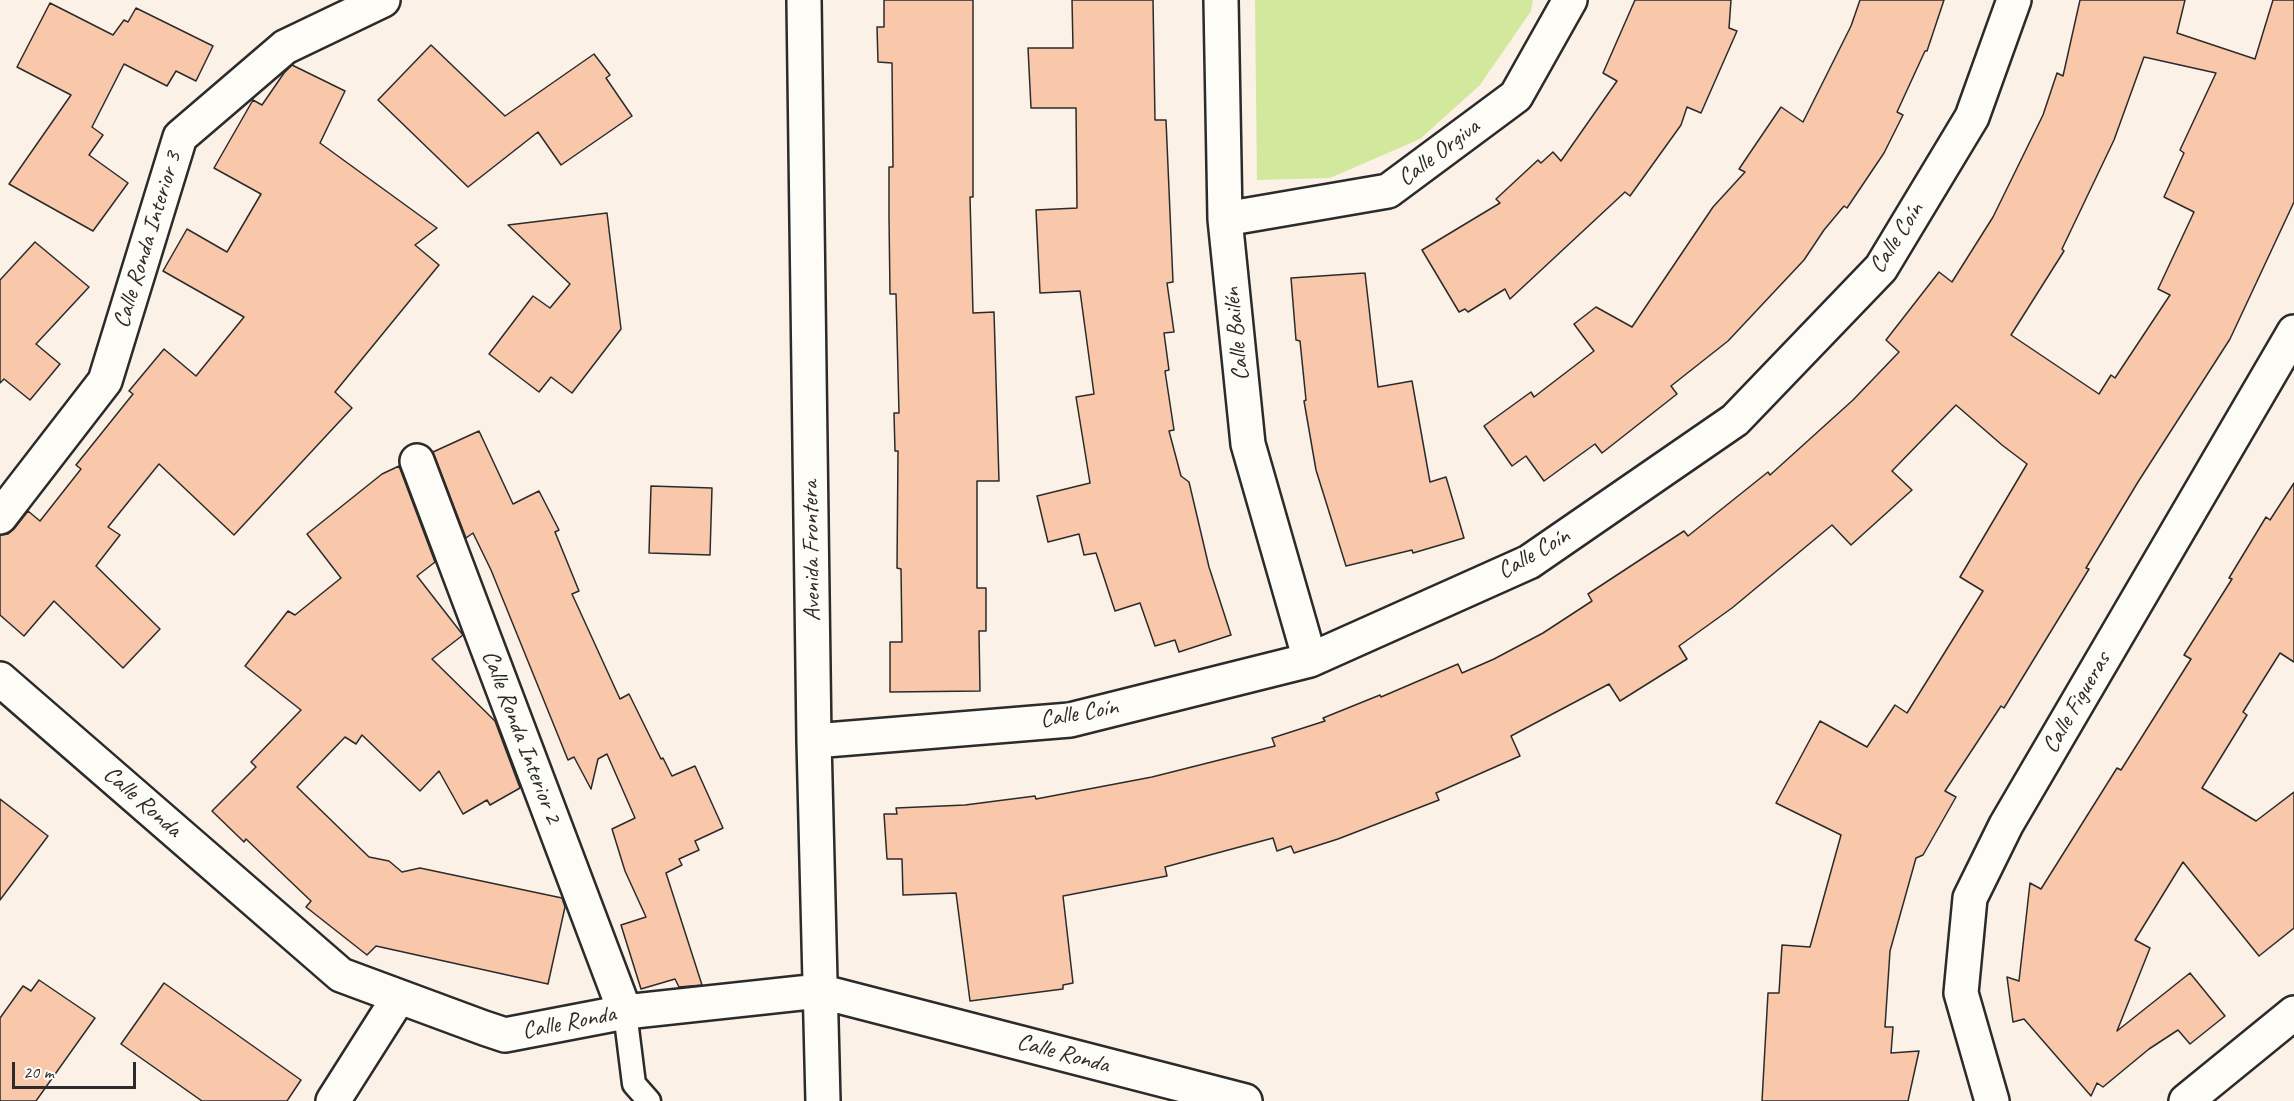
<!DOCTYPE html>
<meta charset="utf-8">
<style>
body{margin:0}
#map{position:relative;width:2294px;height:1101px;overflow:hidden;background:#fcf1e7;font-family:Caveat,sans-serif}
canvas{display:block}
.scale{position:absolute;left:12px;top:1062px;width:124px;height:27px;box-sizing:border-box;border:3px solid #2b2b2b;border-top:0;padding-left:8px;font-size:18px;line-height:21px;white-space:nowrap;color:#2b2b2b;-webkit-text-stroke:4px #fdfcf7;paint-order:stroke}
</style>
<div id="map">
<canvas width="2294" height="1101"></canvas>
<div class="scale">20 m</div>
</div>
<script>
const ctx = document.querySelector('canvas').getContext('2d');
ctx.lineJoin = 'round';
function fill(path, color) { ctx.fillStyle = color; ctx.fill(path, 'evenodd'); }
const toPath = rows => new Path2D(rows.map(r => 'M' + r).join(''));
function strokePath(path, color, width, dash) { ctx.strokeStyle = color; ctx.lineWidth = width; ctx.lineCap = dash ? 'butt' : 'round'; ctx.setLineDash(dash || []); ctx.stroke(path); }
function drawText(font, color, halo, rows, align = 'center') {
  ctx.font = font + ' Caveat,sans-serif'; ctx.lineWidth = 6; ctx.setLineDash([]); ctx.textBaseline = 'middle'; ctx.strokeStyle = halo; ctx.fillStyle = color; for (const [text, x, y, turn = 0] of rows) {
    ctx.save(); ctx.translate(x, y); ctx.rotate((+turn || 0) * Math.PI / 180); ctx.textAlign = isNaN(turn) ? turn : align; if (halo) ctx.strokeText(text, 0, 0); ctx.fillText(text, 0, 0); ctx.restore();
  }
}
fill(toPath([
 [1255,0,1533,0,1531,11,1480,85,1420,139,1330,178,1257,180]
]), '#d1e89d');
const building = toPath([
 [884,0,973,0,973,197,970,197,973,313,994,312,999,481,977,481,977,588,986,588,986,631,979,631,980,691,890,692,890,642,902,642,901,569,897,568,898,451,895,451,894,413,899,413,896,294,890,294,889,217,889,167,893,167,892,63,878,62,877,27,884,27,884,0],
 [1072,0,1153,0,1155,120,1166,120,1173,282,1167,283,1174,332,1164,333,1169,370,1165,371,1174,430,1169,431,1181,476,1189,482,1209,567,1231,635,1179,652,1175,640,1155,646,1140,603,1115,611,1096,553,1084,555,1079,534,1048,542,1037,496,1090,483,1076,397,1094,394,1080,291,1040,293,1036,210,1077,208,1076,108,1031,108,1028,48,1073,48,1072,0],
 [1635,0,1731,0,1729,28,1737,31,1701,113,1687,107,1681,125,1630,196,1625,192,1510,299,1505,289,1468,312,1465,309,1459,312,1422,250,1500,203,1496,199,1538,160,1541,163,1553,152,1561,161,1617,81,1603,73,1635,0],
 [1860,0,1944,0,1927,51,1925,51,1897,112,1903,115,1884,153,1847,208,1844,206,1824,230,1804,260,1728,341,1671,386,1677,394,1602,453,1595,444,1544,481,1526,456,1512,466,1484,426,1531,392,1534,397,1594,351,1574,324,1596,307,1632,327,1713,207,1745,172,1739,169,1781,107,1803,122,1851,26,1860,0],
 [2080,0,2185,0,2177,33,2255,59,2273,0,2294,0,2294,202,2230,339,2138,482,2086,568,2089,569,2004,708,2001,706,1945,791,1956,797,1923,855,1916,858,1890,951,1885,1027,1893,1027,1891,1053,1919,1051,1908,1101,1762,1101,1768,993,1779,993,1782,945,1810,947,1841,835,1776,803,1820,721,1867,747,1895,705,1907,713,1983,591,1960,577,2027,464,2002,445,1956,405,1892,471,1912,490,1851,545,1832,525,1732,608,1679,646,1687,659,1620,701,1609,684,1511,736,1520,756,1436,793,1439,800,1338,839,1294,853,1291,846,1277,851,1273,838,1165,867,1167,876,1063,896,1073,983,1063,985,1063,989,970,1001,956,893,903,895,902,859,887,859,884,814,897,814,896,808,965,805,1035,796,1036,799,1152,777,1275,746,1272,738,1325,721,1323,718,1380,695,1381,697,1458,664,1462,673,1494,659,1543,633,1592,601,1588,594,1684,531,1688,536,1768,472,1770,475,1853,400,1899,352,1886,340,1939,272,1952,282,1993,217,2043,115,2057,73,2063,76,2080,0],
 [2144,57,2216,73,2180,150,2184,153,2164,197,2194,212,2158,289,2170,295,2115,378,2111,375,2099,394,2011,335,2064,251,2062,249,2114,140,2144,57],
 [50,3,113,35,124,20,128,22,136,8,213,46,196,81,176,71,167,86,124,64,92,127,103,135,89,155,128,183,93,231,9,184,71,95,17,67,50,3],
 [431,45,505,116,594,54,610,75,606,78,632,116,561,165,538,132,468,187,378,100,431,45],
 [292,65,345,91,320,143,437,228,415,245,439,265,335,392,352,408,234,535,159,464,108,527,120,535,96,566,160,629,123,668,54,601,24,636,0,615,0,535,8,534,14,529,28,511,40,521,81,469,76,465,133,394,129,391,164,349,196,376,244,317,163,271,187,229,227,252,261,194,214,168,253,100,262,105,284,73,292,65],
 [607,213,621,329,572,393,551,377,539,392,489,354,533,296,550,308,570,284,508,225,607,213],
 [35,242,89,287,36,344,60,364,30,400,4,379,0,383,0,280,35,242],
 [1365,273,1378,387,1412,381,1430,482,1446,477,1464,538,1413,553,1412,550,1346,566,1316,470,1304,401,1306,400,1300,341,1296,340,1291,278,1365,273],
 [479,431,513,504,539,491,559,530,555,532,579,591,572,594,620,699,629,694,661,759,663,758,672,776,695,766,723,828,695,841,699,850,679,859,682,865,666,873,702,985,679,987,675,979,641,989,621,925,646,917,625,871,612,829,635,818,607,754,598,759,591,789,574,757,568,760,491,570,473,533,466,538,433,452,479,431],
 [399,466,435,562,417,576,463,635,432,659,495,721,520,788,490,805,487,800,463,814,439,771,420,791,362,735,356,744,345,737,297,787,369,857,389,861,402,872,420,868,562,898,565,907,548,984,376,946,367,955,306,907,311,901,246,839,244,842,212,811,256,767,251,762,301,710,245,666,288,611,295,615,341,578,307,534,382,474,399,466],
 [2294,483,2294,662,2280,653,2243,712,2247,715,2202,788,2256,821,2294,792,2294,928,2259,956,2183,862,2135,940,2150,948,2117,1031,2190,973,2225,1016,2190,1044,2178,1030,2149,1049,2103,1087,2097,1083,2091,1096,2024,1019,2013,1022,2007,977,2019,981,2030,883,2041,889,2117,768,2121,770,2191,659,2184,655,2232,579,2229,578,2266,517,2270,520,2294,483],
 [651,486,712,488,710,555,649,553,651,486],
 [0,799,48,836,0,900,0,799],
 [39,980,95,1018,36,1101,0,1101,0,1018,23,986,31,991,39,980],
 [164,983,301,1080,287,1101,202,1101,121,1044,164,983]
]);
fill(building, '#f9c7a9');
strokePath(building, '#2b2b2b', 1.5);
const lane = toPath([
 [625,1012,634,1084,649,1101]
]);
const street = toPath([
 [804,0,814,741,823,1101],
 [1221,0,1225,219,1248,444,1310,660],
 [1225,219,1388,191,1516,96,1570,0],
 [417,461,625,1012],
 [0,517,105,381,180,137,285,47,383,0],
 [0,679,341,975,484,1028,505,1035,625,1012,819,991,1245,1101],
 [814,741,1070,720,1310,660,1529,562,1735,420,1881,268,1972,117,2014,0],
 [333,1101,399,997],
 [1992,1101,1961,993,1970,898,2006,825,2294,332],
 [2186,1101,2294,1013]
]);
strokePath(lane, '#2b2b2b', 27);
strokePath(street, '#2b2b2b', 38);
strokePath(lane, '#fdfcf7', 22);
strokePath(street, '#fdfcf7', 33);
drawText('24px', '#2b2b2b', '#fdfcf7', [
 ["Calle Orgiva",1439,153,-37],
 ["Calle Coín",1897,238,-57],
 ["Calle Ronda Interior 3",148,240,-73],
 ["Calle Bailén",1237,334,-96],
 ["Avenida Frontera",812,551,-91],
 ["Calle Coín",1534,554,-30],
 ["Calle Figueras",2077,703,-60],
 ["Calle Coín",1079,714,-10],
 ["Calle Ronda Interior 2",521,737,69],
 ["Calle Ronda",142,802,41],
 ["Calle Ronda",569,1023,-11],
 ["Calle Ronda",1063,1054,15]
]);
</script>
